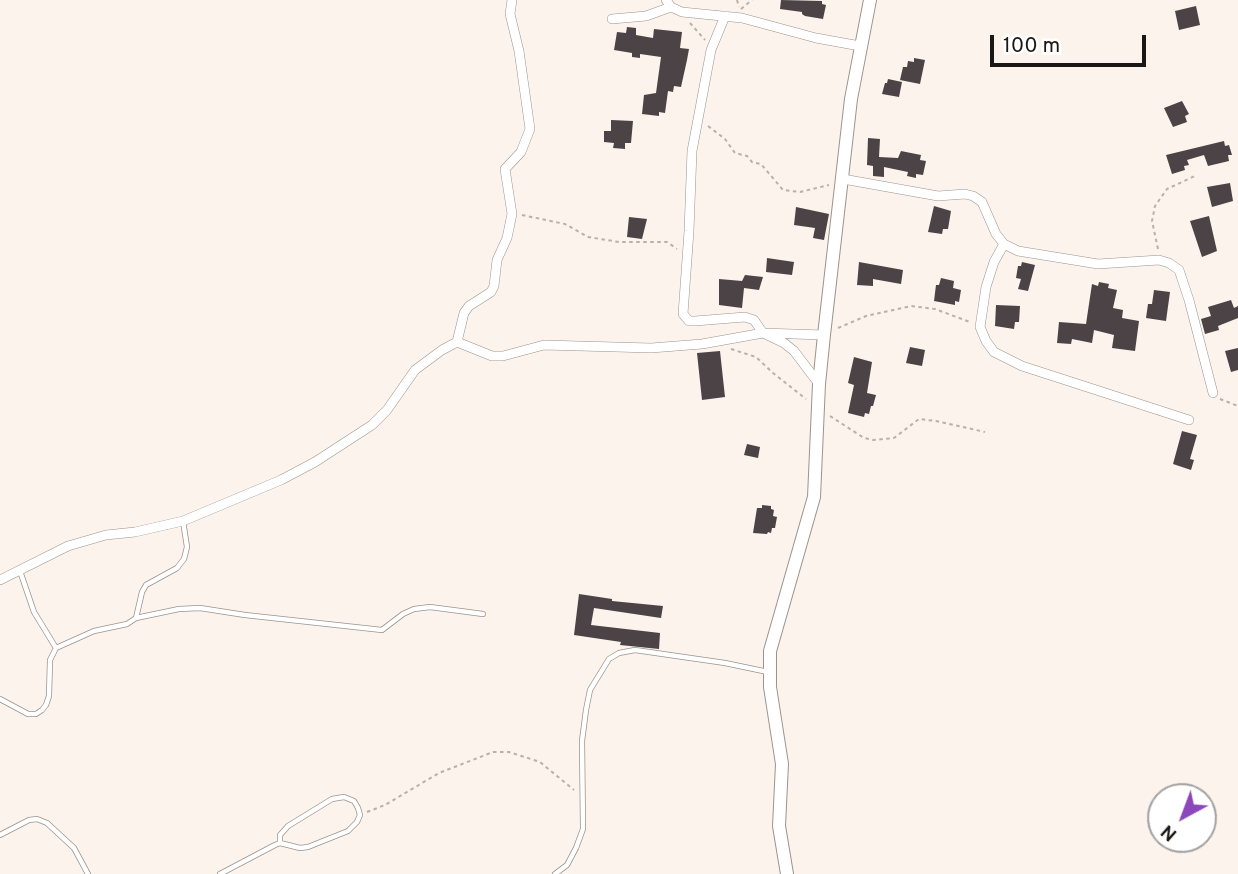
<!DOCTYPE html>
<style>
body{margin:0}
#map{position:relative;width:1238px;height:874px;overflow:hidden;background:#fcf3ec;font-family:Overpass,sans-serif}
canvas{display:block}
.north{position:absolute;left:1147px;top:783px;width:70px;height:70px;box-sizing:border-box;background:#fff;border:2px solid #a3a2a1;border-radius:50%;rotate:221deg;font-size:19px;font-weight:700;line-height:28px;text-align:center;color:#1a1715}
.north::after{content:'';display:block;margin:auto;width:24px;height:32px;background:#8c47bb;clip-path:polygon(50% 0,100% 100%,50% 72%,0 100%)}
.scale{position:absolute;left:990px;top:35px;width:156px;height:32px;box-sizing:border-box;border:4px solid #1a1715;border-top:0;padding-left:9px;font-size:21px;line-height:24px;white-space:nowrap;color:#1a1715;-webkit-text-stroke:5px #fff;paint-order:stroke}
</style>
<div id="map">
<canvas width="1238" height="874"></canvas>
<div class="north">N</div>
<div class="scale">100 m</div>
</div>
<script>
const ctx = document.querySelector('canvas').getContext('2d');
ctx.lineJoin = 'round';
function fill(path, color) { ctx.fillStyle = color; ctx.fill(path, 'evenodd'); }
const toPath = rows => new Path2D(rows.map(r => 'M' + r).join(''));
function strokePath(path, color, width, dash) { ctx.strokeStyle = color; ctx.lineWidth = width; ctx.lineCap = dash ? 'butt' : 'round'; ctx.setLineDash(dash || []); ctx.stroke(path); }
fill(toPath([
 [781,0,822,1,822,4,826,5,823,19,805,16,802,14,802,12,780,9],
 [1196,6,1200,25,1179,30,1175,11],
 [627,27,636,28,636,35,653,38,654,29,682,32,680,48,689,49,687,60,681,87,674,86,673,92,668,91,665,113,659,112,659,116,642,114,644,95,656,93,661,57,640,54,640,58,632,57,632,53,614,50,617,32,626,33],
 [914,58,925,60,920,84,900,80,903,67,907,67,908,61,914,62],
 [888,79,902,82,899,97,882,94,885,83,887,83],
 [1182,101,1189,114,1185,116,1187,122,1173,127,1164,108],
 [611,120,633,121,631,143,625,143,625,149,613,148,614,143,604,142,604,131,611,131],
 [868,138,880,139,879,157,898,158,901,151,921,155,920,160,926,161,923,175,916,174,916,178,907,176,908,172,884,167,884,177,873,176,873,166,867,165],
 [1224,141,1225,146,1229,145,1232,155,1228,155,1229,161,1208,166,1204,155,1187,160,1189,165,1184,166,1185,170,1172,174,1166,155],
 [1230,183,1233,201,1212,207,1207,187],
 [934,206,951,211,948,229,943,229,942,234,928,232],
 [796,207,829,214,824,240,813,238,815,228,794,225],
 [1209,216,1217,251,1202,257,1190,221],
 [629,217,647,219,642,239,627,237],
 [767,258,794,262,792,275,766,272],
 [859,262,903,270,901,284,873,279,873,286,857,285],
 [1022,262,1035,265,1028,291,1018,289,1021,279,1016,278,1018,266,1021,266],
 [745,275,763,277,759,290,744,288,742,308,719,305,719,279,742,281],
 [941,278,954,281,953,288,961,290,959,302,955,301,955,305,934,301,936,285,939,285],
 [1099,282,1109,284,1108,288,1117,290,1113,308,1123,310,1122,318,1139,321,1135,351,1112,348,1114,335,1094,330,1092,343,1072,339,1071,344,1057,343,1059,322,1086,324,1092,284,1098,286],
 [1154,290,1170,292,1166,321,1146,318,1148,304,1152,304],
 [1231,300,1234,308,1238,306,1238,318,1218,326,1219,330,1205,334,1201,319,1211,316,1208,307],
 [996,305,1020,306,1019,322,1015,322,1014,329,995,326],
 [910,347,925,350,922,366,906,363],
 [1238,348,1238,370,1231,372,1225,351],
 [720,351,725,397,702,400,697,353],
 [854,357,872,362,867,393,876,395,873,406,871,406,869,414,865,413,864,417,848,413,854,385,848,383],
 [1182,431,1197,435,1190,459,1194,460,1191,470,1173,464],
 [747,444,760,447,758,458,744,455],
 [762,505,771,506,771,509,774,510,773,516,777,517,775,528,772,528,771,533,768,532,767,534,753,533,757,508,762,508],
 [579,594,612,599,612,601,663,606,661,618,594,608,591,625,660,633,659,649,620,645,621,642,574,635]
]), '#4c4346');
const lane = toPath([
 [20,571,34,612,56,648],
 [136,618,179,609,200,608,245,615,382,630,403,614,414,609,430,607,483,614],
 [0,699,28,714,36,714,42,710,46,705,49,696,50,660,56,648,94,631,127,624,136,618,142,592,146,585,177,568,184,559,187,547,183,521],
 [0,835,29,820,37,819,47,823,74,848,88,874],
 [220,874,275,845,280,843,300,848,308,847,348,831,357,822,360,815,358,808,354,801,344,797,332,799,288,826,280,835,280,843],
 [555,874,567,865,576,848,583,829,582,741,586,710,590,690,609,659,619,653,635,650,725,663,768,672]
]);
const street = toPath([
 [666,0,671,7,682,12,742,18,816,38,860,46],
 [725,16,711,50,692,151,689,231,683,314,689,321,695,321,745,317,754,320,763,333,784,343,794,351,819,384],
 [612,19,646,16,671,7],
 [843,179,938,196,965,194,973,196,982,202,996,234,1004,244,1018,251,1098,264,1159,260,1169,263,1179,270,1189,300,1213,393],
 [1004,244,994,262,986,287,980,327,986,341,994,352,1022,366,1189,420],
 [457,342,464,313,469,306,491,292,494,286,497,260,507,238,512,214,505,169,521,152,530,129,519,51,510,14,512,0],
 [0,580,68,546,106,535,135,532,183,521,281,480,315,462,372,425,387,410,415,370,442,350,457,342,492,356,503,356,544,345,651,348,702,344,763,333,824,335]
]);
const secondary = toPath([
 [787,874,779,826,782,764,770,687,770,651,814,497,819,384,824,335,851,99,870,0]
]);
strokePath(lane, '#9b938d', 6);
strokePath(street, '#9b938d', 10);
strokePath(secondary, '#9b938d', 14);
strokePath(toPath([
 [737,0,739,7],
 [741,9,752,0],
 [690,23,705,40],
 [708,126,725,139,735,153,747,156,752,162,761,164,783,190,800,192,829,185],
 [522,215,565,224,588,237,619,242,667,242,677,249],
 [1158,249,1152,221,1155,206,1167,189,1197,175],
 [838,328,866,316,911,306,935,309,970,322],
 [731,349,756,357,773,373,806,399],
 [1220,399,1238,406],
 [830,416,864,438,873,440,894,438,919,419,936,421,985,432],
 [367,812,385,805,439,773,493,752,509,752,540,762,574,790]
]), '#b8b1ab', 2, [3.5, 3.5]);
strokePath(lane, '#fff', 4.5);
strokePath(street, '#fff', 9);
strokePath(secondary, '#fff', 12);
</script>
